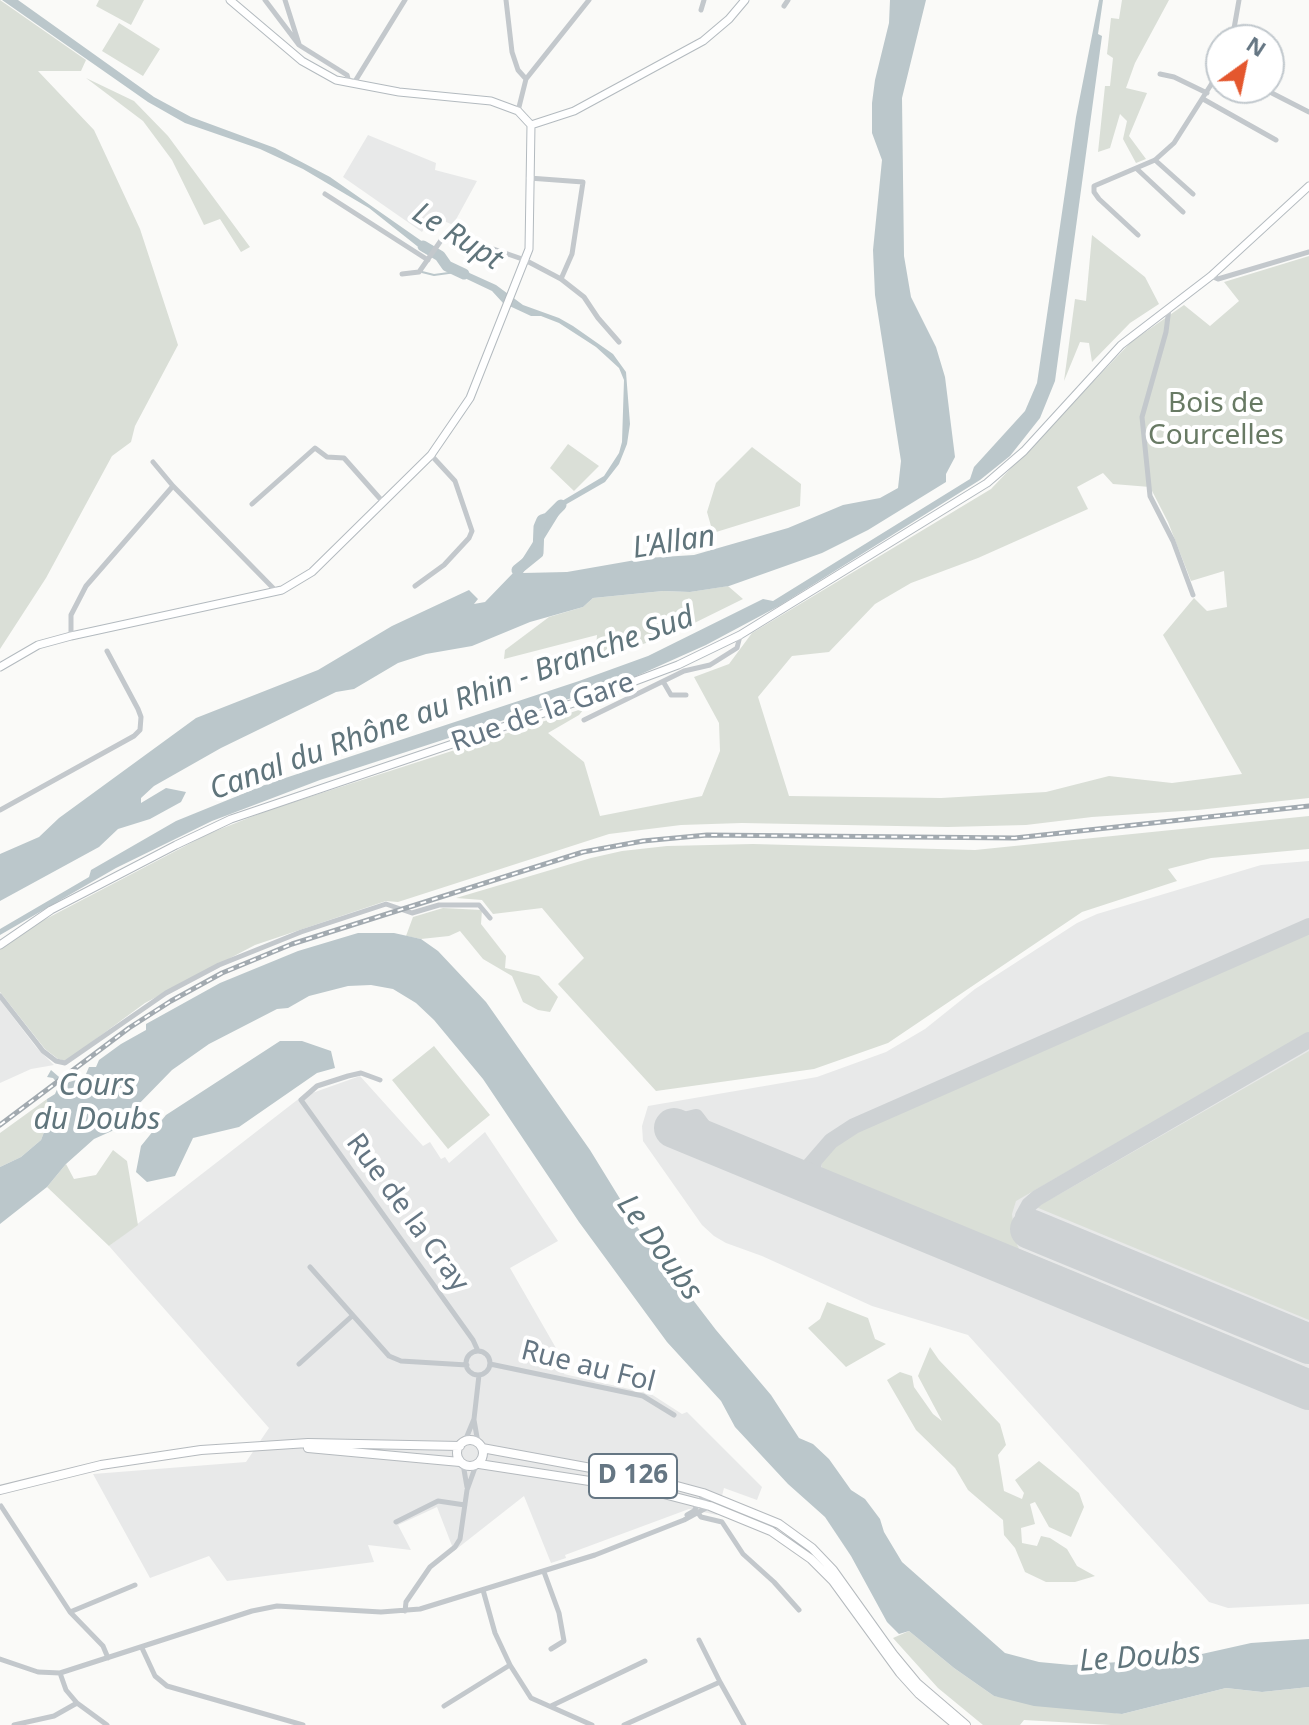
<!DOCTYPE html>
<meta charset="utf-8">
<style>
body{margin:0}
#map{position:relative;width:1309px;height:1725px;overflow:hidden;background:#fafaf8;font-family:"Noto Sans",sans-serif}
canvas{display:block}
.north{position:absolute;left:1205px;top:24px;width:80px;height:80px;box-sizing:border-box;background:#fff;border:2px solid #c1c8cd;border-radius:50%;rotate:33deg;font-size:22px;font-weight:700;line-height:32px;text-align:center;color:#657683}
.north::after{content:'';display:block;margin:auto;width:28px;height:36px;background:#e4572e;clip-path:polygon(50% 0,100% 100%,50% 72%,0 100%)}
</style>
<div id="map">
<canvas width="1309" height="1725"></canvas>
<div class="north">N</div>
</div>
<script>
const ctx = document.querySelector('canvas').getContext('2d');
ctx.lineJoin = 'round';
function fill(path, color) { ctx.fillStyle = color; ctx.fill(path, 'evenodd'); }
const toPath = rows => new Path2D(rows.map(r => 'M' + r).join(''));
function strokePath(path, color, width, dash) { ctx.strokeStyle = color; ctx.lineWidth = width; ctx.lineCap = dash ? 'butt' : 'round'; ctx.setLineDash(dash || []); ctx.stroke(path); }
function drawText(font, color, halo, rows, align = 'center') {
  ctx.font = font + ' "Noto Sans",sans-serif'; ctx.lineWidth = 8; ctx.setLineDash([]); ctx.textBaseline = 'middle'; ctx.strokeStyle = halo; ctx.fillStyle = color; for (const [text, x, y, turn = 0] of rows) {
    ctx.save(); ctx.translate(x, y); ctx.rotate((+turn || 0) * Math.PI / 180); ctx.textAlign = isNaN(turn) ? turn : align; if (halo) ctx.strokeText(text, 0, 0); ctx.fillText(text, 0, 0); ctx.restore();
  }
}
fill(toPath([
 [368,135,436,163,435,170,477,181,453,225,433,216,422,232,343,177],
 [1309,861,1309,1604,1228,1608,1209,1602,968,1335,872,1306,762,1256,726,1243,714,1236,702,1225,643,1141,642,1126,648,1106,817,1077,886,1052,925,1029,975,989,1077,923,1097,914,1261,865],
 [0,1000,36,1047,54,1065,31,1069,0,1083],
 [360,1076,423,1146,430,1142,441,1159,445,1157,449,1163,485,1132,558,1241,510,1268,568,1369,564,1374,651,1394,682,1414,687,1412,762,1487,757,1500,724,1488,717,1515,689,1509,565,1555,566,1558,551,1563,524,1496,454,1551,437,1507,398,1525,411,1550,368,1545,374,1562,227,1581,209,1556,150,1578,93,1474,246,1462,269,1428,109,1246,301,1097]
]), '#e8e9e9');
fill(toPath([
 [0,0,86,60,81,71,38,71,94,130,140,229,178,345,135,426,131,442,112,456,46,578,0,649],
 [99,0,144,0,131,25,96,6],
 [1122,0,1169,0,1135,63,1126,88,1147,93,1129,136,1146,159,1136,163,1123,139,1127,121,1120,114,1110,148,1098,152,1105,86,1110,86,1113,58,1107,54,1111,18,1119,19],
 [119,23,160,49,143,76,102,51],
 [86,78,134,101,168,136,250,247,241,252,220,219,204,225,172,160,143,121],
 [1092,235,1145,277,1159,304,1130,323,1092,362,1089,343,1080,342,1064,381,1075,299,1086,301],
 [1309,256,1309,798,1198,810,1092,817,1026,825,948,827,742,823,681,825,609,834,398,902,386,901,255,945,145,1003,66,1061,58,1059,45,1049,0,992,0,949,40,922,208,834,266,811,585,708,579,715,548,733,584,762,600,816,702,796,720,751,719,723,694,677,729,664,752,633,991,489,1131,342,1184,305,1210,326,1239,301,1224,282],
 [1103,473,1113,484,1150,487,1168,522,1191,581,1224,571,1227,607,1207,611,1194,598,1163,635,1242,774,1172,783,1109,776,1046,792,941,798,789,796,758,697,792,656,829,652,875,604,911,583,978,558,1088,509,1077,487],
 [568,444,599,466,574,491,550,468],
 [752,447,801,484,800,506,713,533,707,512,716,483],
 [728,586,743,599,670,635,595,660,597,635,504,659,505,650,549,617,583,607,593,598,663,591,690,592],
 [1309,816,1309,849,1211,858,1168,869,1177,881,1082,912,888,1043,814,1069,656,1091,558,984,584,958,542,908,493,914,482,900,456,898,591,858,622,851,667,846,753,844,975,850],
 [443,908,482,910,481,924,506,956,505,968,539,976,558,997,550,1012,538,1010,523,1002,512,976,483,959,460,931,449,936,421,939,406,936,413,917],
 [1309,932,1309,1032,1016,1201,1012,1214,1015,1240,1019,1249,1309,1369,1309,1380,830,1182,823,1175,821,1158,837,1142,854,1131],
 [434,1046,490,1115,448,1149,392,1080],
 [1309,1051,1309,1320,1036,1207,1065,1191],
 [47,1099,48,1122,41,1140,21,1157,0,1167,0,1133],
 [113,1150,127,1161,138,1225,109,1246,47,1187,66,1164,74,1179,96,1175],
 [827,1302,868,1318,875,1339,886,1344,846,1367,808,1328,820,1319],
 [930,1347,939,1360,1000,1424,1006,1445,998,1455,1004,1491,1022,1499,1024,1493,1015,1480,1039,1461,1079,1493,1084,1507,1071,1537,1049,1527,1035,1502,1030,1504,1035,1524,1021,1528,1022,1543,1037,1546,1041,1536,1050,1538,1067,1549,1077,1566,1095,1576,1075,1582,1046,1582,1025,1572,1015,1548,1004,1535,1003,1520,968,1490,955,1468,916,1430,887,1380,900,1372,912,1376,914,1387,933,1414,942,1421,918,1376],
 [909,1631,954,1668,994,1696,1122,1714,1226,1688,1262,1692,1309,1687,1309,1725,1111,1725,1024,1720,1020,1725,983,1725,938,1688,893,1638]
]), '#dadfd7');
fill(toPath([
 [2,0,18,0,154,97,191,117,275,148,330,177,433,249,429,252,417,246,369,208,303,169,260,149,185,123,148,102],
 [890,0,926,0,902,98,904,256,911,297,936,347,945,377,955,457,946,474,946,482,868,530,822,553,729,586,690,592,663,591,593,598,583,607,530,622,472,646,426,654,398,663,354,689,336,692,221,748,154,786,141,798,141,803,166,788,186,792,181,802,150,819,118,829,99,847,0,901,0,854,39,837,59,818,196,718,318,670,392,626,469,590,478,599,474,604,485,602,514,572,557,504,604,476,619,453,622,442,624,380,619,368,596,347,559,323,541,316,531,316,503,303,492,291,452,272,454,266,496,285,523,305,559,318,573,326,613,354,626,372,630,424,627,444,619,464,605,482,565,505,523,573,567,572,647,558,694,555,788,528,843,505,880,498,898,488,901,461,875,295,873,250,882,160,872,133,872,103,875,80,889,23],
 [1099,0,1103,0,1098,34,1102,36,1055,381,1040,418,1010,456,980,480,779,606,706,645,630,679,320,780,212,821,116,868,0,935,0,929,89,877,91,870,176,821,267,784,579,681,648,656,763,599,773,601,970,479,974,467,1025,411,1037,383,1076,117],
 [358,933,394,933,421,939,438,951,486,1002,590,1150,638,1228,716,1330,771,1395,799,1438,813,1444,829,1459,851,1490,865,1499,880,1519,884,1532,902,1562,1005,1653,1039,1662,1071,1665,1184,1658,1251,1643,1309,1639,1309,1687,1262,1692,1226,1688,1122,1714,1034,1706,994,1696,954,1668,909,1631,899,1634,887,1622,851,1556,825,1517,788,1484,735,1427,721,1401,667,1342,579,1222,483,1079,434,1020,416,1003,393,989,371,985,348,986,309,996,288,1008,277,1009,209,1044,172,1070,133,1110,123,1126,94,1139,66,1164,47,1187,0,1224,0,1167,21,1157,41,1140,48,1122,47,1099,55,1094,59,1085,53,1078,47,1077,51,1070,66,1083,76,1080,86,1074,89,1067,96,1067,99,1060,121,1044,146,1030,146,1024,220,983,298,951],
 [280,1041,302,1041,331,1051,335,1068,317,1073,239,1127,193,1138,175,1176,147,1182,136,1172,141,1146,166,1115]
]), '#bbc7cb');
strokePath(toPath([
 [422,272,434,275,456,272]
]), '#bbc7cb', 2);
strokePath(toPath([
 [423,246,440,256,447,266,464,274],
 [517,570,538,553,539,527,542,520,548,518,561,505]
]), '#bbc7cb', 11);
strokePath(toPath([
 [702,1140,695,1141,686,1136,684,1125,688,1119,696,1117,719,1147],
 [814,1162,812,1175,822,1188],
 [785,1173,797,1174,805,1171,831,1141,854,1126,1309,926],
 [1030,1229,1026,1226,1023,1216,1029,1205,1037,1198,1309,1040]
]), '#ced2d4', 16);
strokePath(toPath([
 [674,1128,1309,1390],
 [1030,1229,1309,1344]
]), '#ced2d4', 40);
const secondary = toPath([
 [230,0,302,61,336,80,399,92,491,101,518,111,531,125],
 [0,667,38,645,71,636,282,590,312,572,431,455,470,398,529,249,531,125,574,111,703,41,729,19,745,0],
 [0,945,51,910,176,845,231,819,606,692,678,665,740,635,987,483,1024,451,1121,345,1211,276,1309,186]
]);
const primary = toPath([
 '457 1453a13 13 0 1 1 26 0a13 13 0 1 1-26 0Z',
 [308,1448,460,1462],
 [482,1448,651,1479,703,1493,779,1524,812,1548,833,1570,893,1654,917,1683,966,1725],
 [479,1464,648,1490,710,1506,771,1531,811,1559,833,1581,900,1673,919,1694,956,1725],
 [0,1490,101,1465,201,1450,308,1443,460,1446]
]);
strokePath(secondary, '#b3babf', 9);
strokePath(primary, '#b5babe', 10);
strokePath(toPath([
 [265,0,299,45,347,75,349,82],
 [285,0,299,44],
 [506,0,512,52,518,70,526,79],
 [784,6,788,0],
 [701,10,704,0],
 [1232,40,1239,0],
 [1160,74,1174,77,1207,93],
 [354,83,405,0],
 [1262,88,1309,112],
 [1203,99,1276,140],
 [518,111,526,79,589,0],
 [1155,160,1193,194],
 [1137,169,1183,212],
 [529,178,583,182,572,254,561,279],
 [325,194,428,260],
 [1138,235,1099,199,1094,192,1094,186,1155,160,1174,143,1221,69],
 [402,274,419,272,442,239,456,236,525,260,561,279,584,297,598,318,619,342],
 [1211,276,1218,279,1309,252],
 [1169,308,1166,332,1142,417,1150,496,1173,541,1193,595],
 [153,462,173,486],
 [252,504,315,448,327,457,344,458,383,502],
 [415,586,444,565,469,538,472,531,455,481,431,455],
 [71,636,71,615,86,586,173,486,276,591],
 [664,683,671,695,686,695],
 [584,720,684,671,710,665,737,648,740,636],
 [0,810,134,736,140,730,141,717,138,709,107,651],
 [0,996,43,1051,56,1061,65,1063,166,993,219,965,301,932,386,904,412,913,439,905,479,905,490,918],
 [380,1080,361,1073,348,1076,317,1086,301,1100,473,1340,478,1351],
 [310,1267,389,1356,401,1361,467,1365],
 '466 1363a12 12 0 1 1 24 0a12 12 0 1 1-24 0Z',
 [299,1364,352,1316],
 [490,1364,643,1396,674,1415],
 [474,1420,478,1443],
 [465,1441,474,1419,479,1375],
 [463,1464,467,1487],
 [1,1506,70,1612],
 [698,1513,701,1517,722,1522,743,1554,774,1582,799,1610],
 [687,1515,694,1511,701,1499,708,1498],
 [396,1522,438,1501,465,1505],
 [544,1572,559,1613,564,1641,551,1649],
 [483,1590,495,1633,510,1665,531,1698,592,1725],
 [405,1611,406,1602,430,1567,455,1547,460,1539,467,1490,476,1465],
 [142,1648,155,1676,167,1686,303,1725],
 [108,1658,103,1646,70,1612,135,1585],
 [0,1659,38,1672,60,1673,252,1611,277,1606,381,1612,420,1609,595,1555,684,1520,708,1507],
 [60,1673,66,1690,77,1703,107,1725],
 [720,1682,744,1725],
 [444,1706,510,1665],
 [551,1706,645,1661],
 [14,1725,54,1716,77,1703],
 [624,1725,720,1682,699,1640]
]), '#c3c8cc', 5);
strokePath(secondary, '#fff', 7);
strokePath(primary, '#fff', 8);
const rail = toPath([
 [0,1125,129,1028,171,1001,222,973,292,944,583,852,643,841,707,835,1015,838,1309,806]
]);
strokePath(rail, '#a2aab0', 5);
strokePath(rail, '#fff', 2, [6]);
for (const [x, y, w] of [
 [633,1476,88]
]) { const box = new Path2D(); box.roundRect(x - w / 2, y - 22, w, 44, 6); ctx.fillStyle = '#fff'; ctx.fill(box); strokePath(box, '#657683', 2); }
drawText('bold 26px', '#657683', null, [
 ["D 126",633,1476]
]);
drawText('28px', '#687a64', '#fff', [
 ["Bois de",1216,404],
 ["Courcelles",1216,436]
]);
drawText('28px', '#657683', '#fff', [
 ["Rue de la Gare",543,713,-19],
 ["Rue de la Cray",407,1213,54],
 ["Rue au Fol",588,1367,14]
]);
drawText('italic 30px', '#60757c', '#fff', [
 ["Le Rupt",457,237,32],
 ["L'Allan",674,543,-9],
 ["Canal du Rhône au Rhin - Branche Sud",452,704,-20],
 ["Cours",97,1086],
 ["du Doubs",97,1120],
 ["Le Doubs",659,1248,54],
 ["Le Doubs",1140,1658,-4]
]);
</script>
